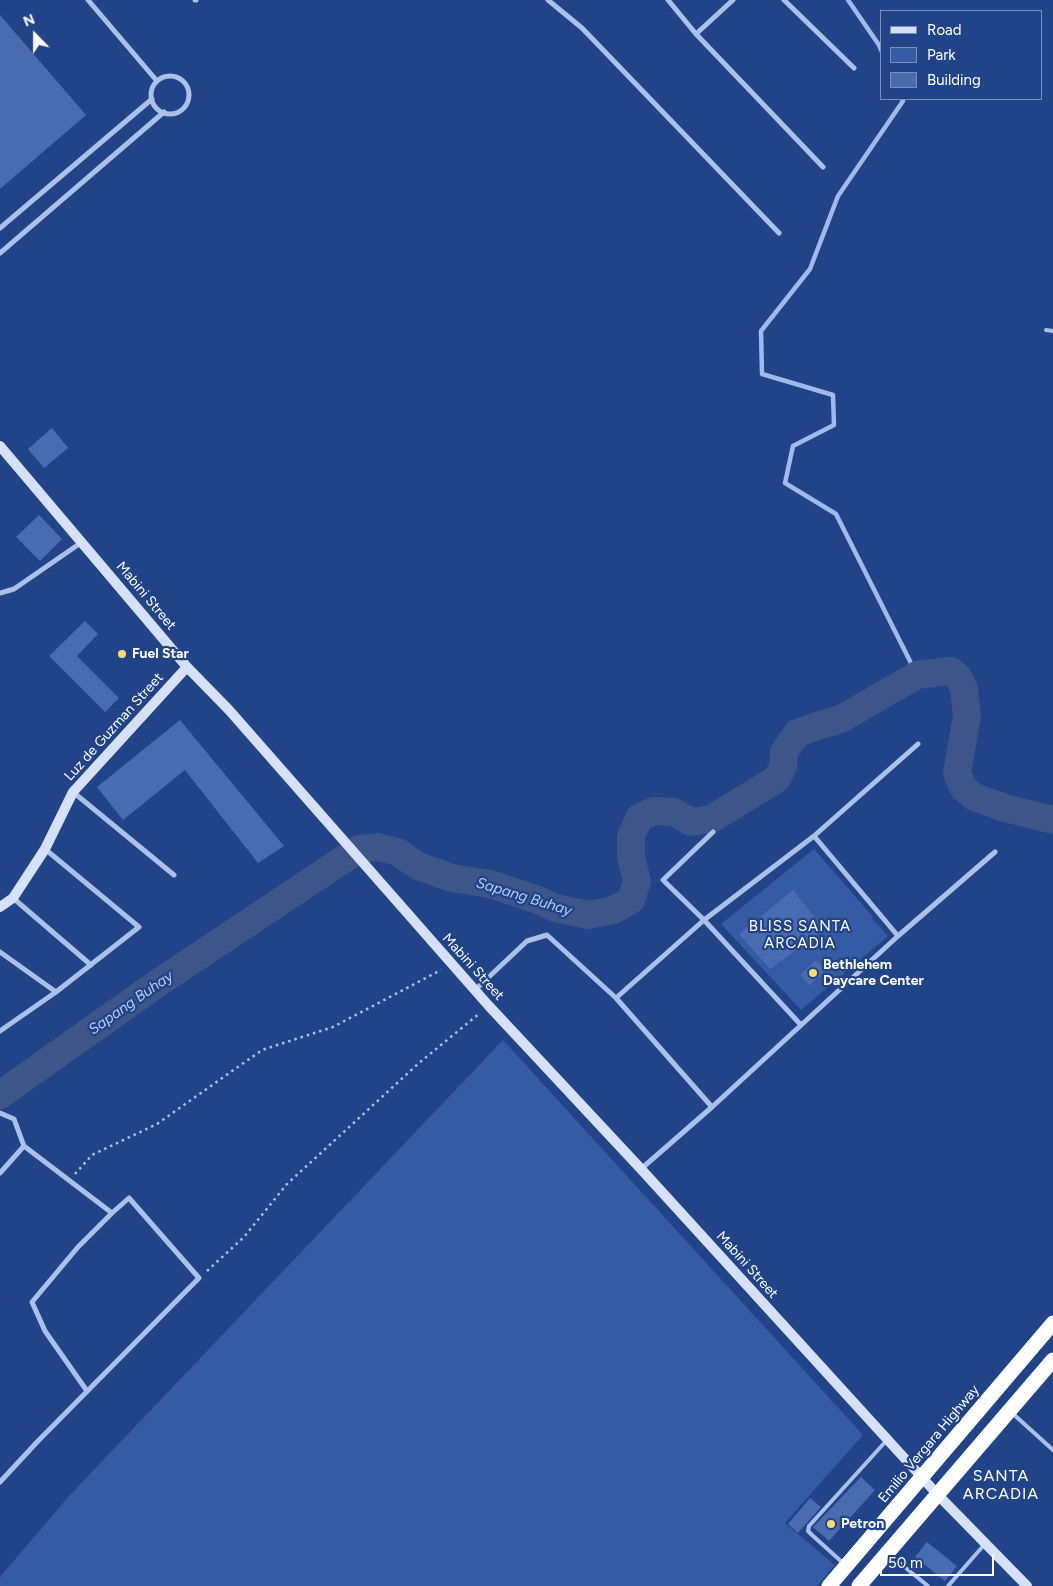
<!DOCTYPE html>
<style>
body{margin:0}
#map{position:relative;width:1053px;height:1586px;overflow:hidden;background:#214388;font-family:Figtree,sans-serif}
canvas{display:block}
.legend{position:absolute;left:880px;top:10px;width:162px;height:90px;box-sizing:border-box;background:#214388;border:1px solid #7a8eb8;margin:0;padding:6px 9px;list-style:none;font-size:15px;color:#fff}
.legend li{display:flex;align-items:center;gap:10px;height:25px}
.legend b{width:25px;border:1px solid #7a8eb8}
.north{position:absolute;left:10px;top:10px;width:50px;height:50px;-webkit-text-stroke:4px #214388;paint-order:stroke;rotate:338deg;font-size:14px;font-weight:700;line-height:20px;text-align:center;color:#fff}
.north::after{content:'';display:block;margin:auto;width:18px;height:22px;background:#fff;clip-path:polygon(50% 0,100% 100%,50% 72%,0 100%)}
.scale{position:absolute;left:880px;top:1554px;width:114px;height:22px;box-sizing:border-box;border:2px solid #fff;border-top:0;padding-left:6px;font-size:15px;line-height:18px;white-space:nowrap;color:#fff;-webkit-text-stroke:4px #214388;paint-order:stroke}
</style>
<div id="map">
<canvas width="1053" height="1586"></canvas>
<ul class="legend">
<li><b style="height:6px;background:#d6e1f8"></b>Road</li>
<li><b style="height:14px;background:#355ba5"></b>Park</li>
<li><b style="height:14px;background:#496cb0"></b>Building</li>
</ul>
<div class="north">N</div>
<div class="scale">50 m</div>
</div>
<script>
const ctx = document.querySelector('canvas').getContext('2d');
ctx.lineJoin = 'round';
function fill(path, color) { ctx.fillStyle = color; ctx.fill(path, 'evenodd'); }
const toPath = rows => new Path2D(rows.map(r => 'M' + r).join(''));
function strokePath(path, color, width, dash) { ctx.strokeStyle = color; ctx.lineWidth = width; ctx.lineCap = dash ? 'butt' : 'round'; ctx.setLineDash(dash || []); ctx.stroke(path); }
function drawText(font, color, halo, rows, align = 'center') {
  ctx.font = font + ' Figtree,sans-serif'; ctx.lineWidth = 4.5; ctx.setLineDash([]); ctx.textBaseline = 'middle'; ctx.strokeStyle = halo; ctx.fillStyle = color; for (const [text, x, y, turn = 0] of rows) {
    ctx.save(); ctx.translate(x, y); ctx.rotate((+turn || 0) * Math.PI / 180); ctx.textAlign = isNaN(turn) ? turn : align; if (halo) ctx.strokeText(text, 0, 0); ctx.fillText(text, 0, 0); ctx.restore();
  }
}
fill(toPath([
 [814,849,873,917,872,918,888,936,801,1010,721,924],
 [503,1040,863,1435,785,1523,835,1565,817,1586,0,1586,0,1577,69,1496]
]), '#355ba5');
strokePath(toPath([
 [848,0,879,45,882,52],
 [902,99,903,101,838,196,810,269,761,331,762,374,833,395,834,425,793,446,785,483,836,514,917,675]
]), '#9fbaeb', 4.5);
strokePath(toPath([
 [0,1095,155,985,359,849,378,847,398,852,418,866,452,878,490,884,538,900,555,908,588,915,613,910,631,900,637,881,631,858,631,836,640,817,654,811,674,812,691,822,711,819,777,779,783,766,784,752,797,733,817,726,841,719,917,675,951,671,958,677,964,689,967,716,957,773,963,787,974,797,1005,808,1053,820]
]), '#3d5588', 28);
fill(toPath([
 [0,15,86,115,0,189],
 [52,428,68,448,44,468,28,449],
 [39,515,62,539,40,561,16,537],
 [85,621,98,634,77,656,119,698,105,712,49,656],
 [180,720,284,846,258,863,185,770,123,820,97,787],
 [793,890,824,929,770,969,739,934],
 [816,960,826,971,809,985,800,975],
 [861,1477,875,1490,829,1541,813,1527],
 [810,1498,821,1507,798,1533,788,1524],
 [927,1542,957,1566,945,1581,915,1557]
]), '#496cb0');
strokePath(toPath([
 [75,1174,92,1155,157,1124,262,1050,333,1027,441,970],
 [207,1271,244,1237,287,1184,419,1063,480,1013]
]), '#abc1ea', 2.5, [2.5, 4]);
strokePath(toPath([
 [1046,330,1053,331],
 [1011,1412,1053,1450],
 [891,1556,928,1586],
 [843,1563,812,1535,808,1531,809,1526,887,1440],
 [948,1586,984,1545]
]), '#abc1ea', 4);
strokePath(toPath([
 [88,0,157,81],
 [195,0,196,0],
 [548,0,582,28,779,233],
 [668,0,696,34,823,167],
 [784,0,854,68],
 [696,34,733,0],
 '151 95a19 19 0 1 1 38 0a19 19 0 1 1-38 0Z',
 [0,228,152,99],
 [0,253,164,112],
 [0,593,14,589,82,542],
 [73,792,174,875],
 [713,832,663,880,704,920,801,1025],
 [814,836,898,936],
 [13,898,91,965],
 [0,952,56,992],
 [475,990,527,941,547,935,616,998,712,1107],
 [616,998,704,920,814,836,918,744],
 [0,1031,56,992,139,927,45,849],
 [0,1113,14,1119,24,1146],
 [641,1169,712,1107,898,936,995,852],
 [0,1173,24,1146,112,1213],
 [0,1482,38,1441,199,1278,129,1198,112,1213,78,1247,32,1302,45,1331,87,1391]
]), '#abc1ea', 5);
strokePath(toPath([
 [0,446,187,667,229,710,488,1005,641,1169,938,1495,1027,1586],
 [0,907,13,898,45,849,73,792,187,667]
]), '#d6e1f8', 10);
strokePath(toPath([
 [829,1586,1053,1323],
 [859,1586,1053,1360]
]), '#fff', 15);
for (const [x, y, r, color] of [
 [122,654,5,"#f7dd6c"],
 [813,973,5,"#f7dd6c"],
 [831,1524,5,"#f7dd6c"]
]) { const dot = new Path2D(); dot.arc(x, y, r, 0, 2 * Math.PI); ctx.fillStyle = color; ctx.fill(dot); strokePath(dot, '#214388', 2); }
drawText('14px', '#fff', '#214388', [
 ["Mabini Street",146,596,50],
 ["Luz de Guzman Street",114,727,-48],
 ["Mabini Street",473,967,48],
 ["Mabini Street",747,1265,48],
 ["Emilio Vergara Highway",929,1444,-50]
]);
drawText('bold 14px', '#fff', '#214388', [
 ["Fuel Star",132,654],
 ["Bethlehem",823,965],
 ["Daycare Center",823,981],
 ["Petron",841,1524]
], 'left');
drawText('italic 15px', '#b7ccf1', '#214388', [
 ["Sapang Buhay",524,897,17],
 ["Sapang Buhay",131,1003,-35]
]);
ctx.letterSpacing = '1px';
drawText('15px', '#fff', '#214388', [
 ["BLISS SANTA",800,927],
 ["ARCADIA",800,944]
]);
ctx.letterSpacing = '0px';
ctx.letterSpacing = '1px';
drawText('16px', '#fff', '#214388', [
 ["SANTA",1001,1476],
 ["ARCADIA",1001,1494]
]);
ctx.letterSpacing = '0px';
</script>
